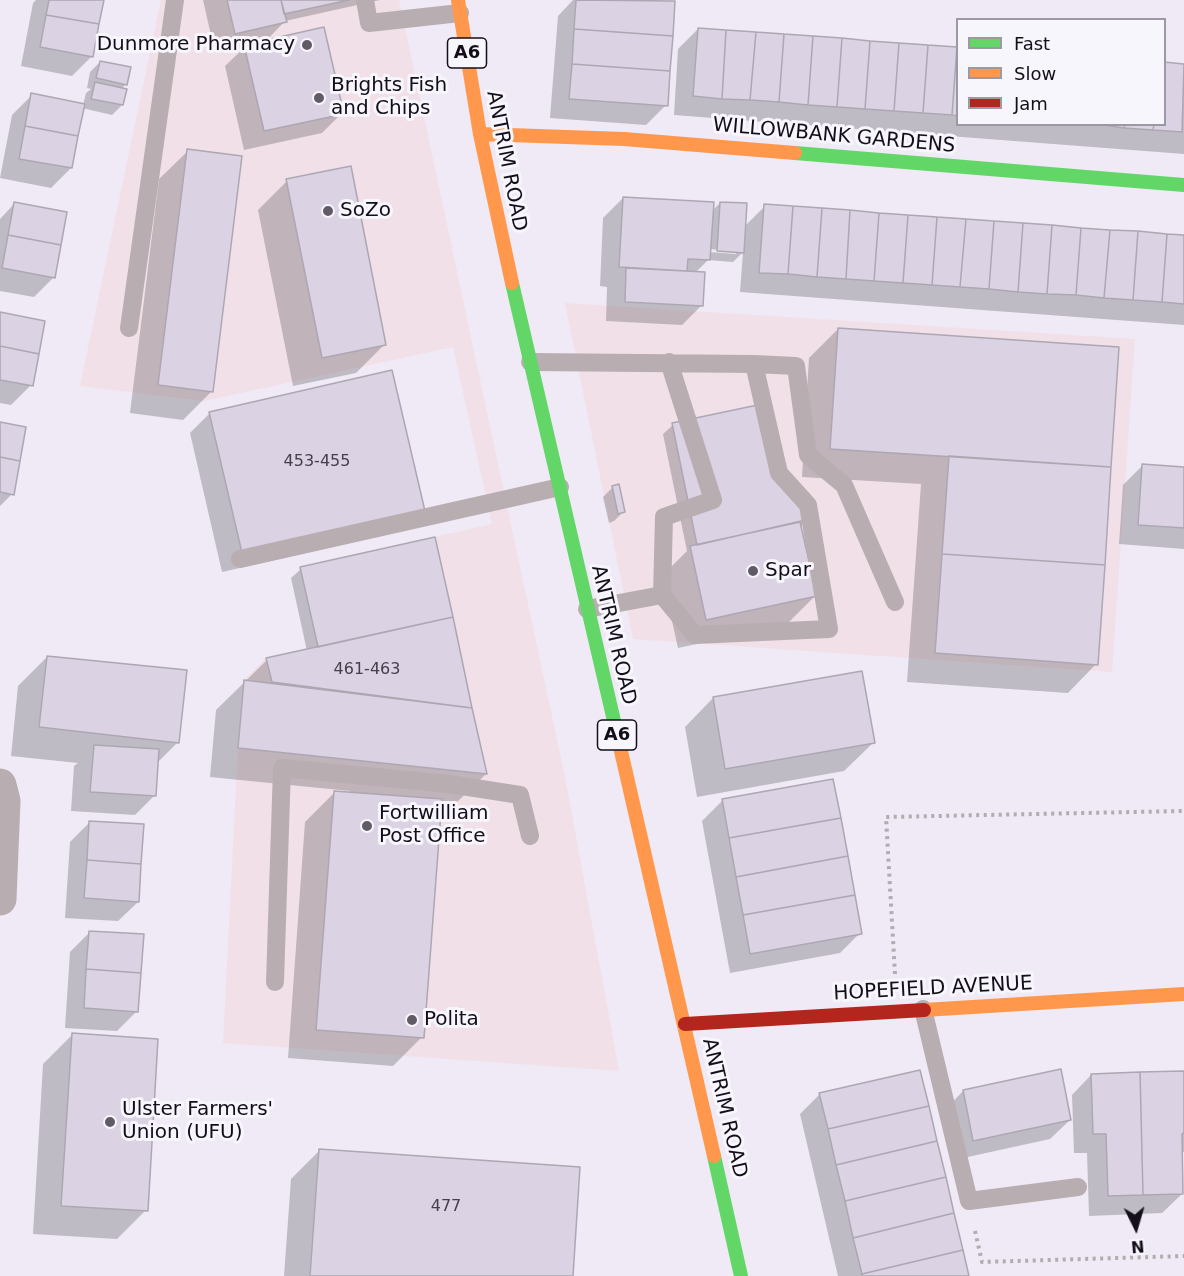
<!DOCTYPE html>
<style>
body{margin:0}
#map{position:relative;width:1184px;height:1276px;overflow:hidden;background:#efeaf5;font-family:"DejaVu Sans",sans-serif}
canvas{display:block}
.legend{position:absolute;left:956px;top:18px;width:210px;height:108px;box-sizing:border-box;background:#f8f6fd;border:2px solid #9c99a2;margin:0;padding:8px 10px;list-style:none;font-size:18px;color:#130e19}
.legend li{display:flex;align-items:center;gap:12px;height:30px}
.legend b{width:30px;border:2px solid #9c99a2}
.north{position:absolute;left:1106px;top:1198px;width:60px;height:60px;-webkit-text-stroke:4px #f8f6fd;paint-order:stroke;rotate:175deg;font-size:16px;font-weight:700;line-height:24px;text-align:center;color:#130e19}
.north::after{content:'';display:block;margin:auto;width:21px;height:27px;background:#130e19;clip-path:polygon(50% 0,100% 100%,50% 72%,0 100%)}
</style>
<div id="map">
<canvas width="1184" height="1276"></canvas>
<ul class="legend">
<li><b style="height:8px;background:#63d668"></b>Fast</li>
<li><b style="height:8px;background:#ff974d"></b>Slow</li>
<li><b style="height:8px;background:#b3261e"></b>Jam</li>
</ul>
<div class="north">N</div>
</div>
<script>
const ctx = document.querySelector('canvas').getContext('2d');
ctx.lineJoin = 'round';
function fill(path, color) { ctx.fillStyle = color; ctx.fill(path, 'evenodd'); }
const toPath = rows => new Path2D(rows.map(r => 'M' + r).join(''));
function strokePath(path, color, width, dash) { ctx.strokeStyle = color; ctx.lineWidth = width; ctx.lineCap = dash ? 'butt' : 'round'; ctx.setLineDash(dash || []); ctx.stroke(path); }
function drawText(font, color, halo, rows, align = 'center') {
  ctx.font = font + ' "DejaVu Sans",sans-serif'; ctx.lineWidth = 6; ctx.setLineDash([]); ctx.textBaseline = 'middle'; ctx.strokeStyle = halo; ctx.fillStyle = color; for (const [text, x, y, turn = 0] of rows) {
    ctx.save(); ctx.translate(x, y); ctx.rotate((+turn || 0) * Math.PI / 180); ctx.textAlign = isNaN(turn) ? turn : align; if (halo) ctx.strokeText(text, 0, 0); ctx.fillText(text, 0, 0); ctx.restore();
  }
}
fill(toPath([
 [161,0,399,0,566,782,619,1071,223,1043,238,748,244,680,266,658,318,647,300,567,492,524,453,347,204,401,80,386],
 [565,303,1135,339,1112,672,633,639]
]), '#f1e0e8');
fill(toPath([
 [36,0,102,0,92,56,72,76,21,66,33,3],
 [203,0,380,0,285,21,265,42,342,113,322,133,244,150,225,66,245,47,215,53],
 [573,0,659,0,657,2,666,105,646,125,550,118,558,16],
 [698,29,958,49,958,124,1164,124,1164,64,1184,65,1184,154,674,115,678,49],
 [100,62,126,84,121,89,122,105,112,115,82,108,71,168,51,188,0,178,12,115,32,95,83,105,86,93,91,89,87,88,90,72],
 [188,151,212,391,183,420,130,413,159,179],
 [287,181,385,344,356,373,293,386,258,210],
 [623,198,712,211,720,203,744,227,765,206,1184,237,1184,325,740,292,743,252,733,262,708,260,695,273,702,305,682,325,606,321,607,287,600,286,603,218],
 [709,249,736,251,736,254,709,252],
 [14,204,54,277,34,297,0,291,0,219],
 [0,314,31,385,11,405,0,403],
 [838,329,1118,348,1096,664,1068,693,907,682,921,484,802,477,809,358],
 [210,413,403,531,222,572,190,433],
 [0,424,12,494,0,506],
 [673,425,781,474,808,519,800,527,815,596,786,625,678,648,662,576,687,551,663,434],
 [1143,465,1184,469,1184,549,1119,544,1123,485],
 [613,487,623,512,614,521,609,523,603,497],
 [434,539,486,774,457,802,440,801,422,1037,393,1066,288,1058,305,822,334,793,350,794,350,791,210,777,216,710,267,660,307,651,291,578,301,569],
 [47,657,178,742,157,763,155,795,135,815,71,811,74,766,78,763,11,756,18,686],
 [713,698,873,743,844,771,697,797,685,727],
 [832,780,860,933,840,953,730,973,702,821,722,801],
 [90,822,138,902,118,921,65,918,70,842],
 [90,932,137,1011,117,1031,65,1028,70,952],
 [72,1035,146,1210,117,1239,33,1234,43,1064],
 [1184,1072,1184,1152,1181,1152,1182,1194,1162,1213,1089,1216,1087,1153,1074,1153,1072,1095,1091,1075],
 [963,1091,1070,1120,1050,1139,954,1160,944,1111],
 [820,1094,967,1276,838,1276,800,1114],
 [319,1151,571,1276,284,1276,291,1179]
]), '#0003');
const building = toPath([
 [49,0,104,0,99,24,46,15,49,0],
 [227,0,281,0,287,22,235,34,227,0],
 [281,0,349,0,284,14,281,0],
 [576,0,675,1,673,36,574,29,576,0],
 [46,15,99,24,93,57,40,47,46,15],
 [324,27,344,114,264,131,244,45,324,27],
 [698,28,726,30,722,99,693,96,698,28],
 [574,29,673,36,670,71,572,64,574,29],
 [726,30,756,32,750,100,722,99,726,30],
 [756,32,784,34,779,102,750,100,756,32],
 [784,34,813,36,808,105,779,102,784,34],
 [813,36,842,38,837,107,808,105,813,36],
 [842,38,870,41,865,109,837,107,842,38],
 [870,41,899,43,894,111,865,109,870,41],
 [899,43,928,45,923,113,894,111,899,43],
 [928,45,957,47,952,115,923,113,928,45],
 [957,47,958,47,958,116,952,115,957,47],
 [100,61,131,67,127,85,96,78,100,61],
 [1164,62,1184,64,1182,132,1153,130,1154,124,1164,124,1164,62],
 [572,64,670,71,668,106,569,99,572,64],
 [95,82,127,89,123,105,91,99,95,82],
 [31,93,85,104,78,136,25,126,31,93],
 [1096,124,1125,124,1124,128,1096,124],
 [1125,124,1154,124,1153,130,1124,128,1125,124],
 [25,126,78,136,72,168,19,159,25,126],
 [187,149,242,156,213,392,158,385,187,149],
 [351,166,386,345,322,358,286,179,351,166],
 [623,197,714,202,710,260,688,259,687,271,619,267,623,197],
 [14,202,67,212,61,245,8,235,14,202],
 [720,202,747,203,744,253,717,251,720,202],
 [764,204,793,206,788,274,759,273,764,204],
 [793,206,822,208,817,277,788,274,793,206],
 [822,208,850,210,846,279,817,277,822,208],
 [850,210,879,213,874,281,846,279,850,210],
 [879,213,908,215,903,283,874,281,879,213],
 [908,215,937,217,932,285,903,283,908,215],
 [937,217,966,219,960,287,932,285,937,217],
 [966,219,994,221,989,289,960,287,966,219],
 [994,221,1023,223,1018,292,989,289,994,221],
 [1023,223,1052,225,1047,294,1018,292,1023,223],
 [1052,225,1081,228,1076,295,1047,294,1052,225],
 [1081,228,1110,230,1104,298,1076,295,1081,228],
 [1110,230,1138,231,1133,300,1104,298,1110,230],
 [1138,231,1167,234,1162,302,1133,300,1138,231],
 [1167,234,1184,235,1184,304,1162,302,1167,234],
 [8,235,61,245,55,278,2,268,8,235],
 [626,268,705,272,703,306,625,302,626,268],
 [0,312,45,321,39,354,0,346,0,312],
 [838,328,1119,347,1111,467,830,449,838,328],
 [0,346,39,354,33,386,0,380,0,346],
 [392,370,425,511,242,553,209,412,392,370],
 [767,403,782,473,810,519,697,545,672,423,767,403],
 [0,422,26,427,20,461,0,457,0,422],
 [949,456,1111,467,1105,565,942,554,949,456],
 [0,457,20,461,14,495,0,492,0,457],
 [1142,464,1184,467,1184,528,1138,525,1142,464],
 [619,484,625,512,618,514,612,486,619,484],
 [800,522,817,596,706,620,690,546,800,522],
 [435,537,453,617,318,647,300,567,435,537],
 [942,554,1105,565,1098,665,935,653,942,554],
 [453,617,472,708,272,682,266,658,453,617],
 [47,656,187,670,179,743,39,727,47,656],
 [862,671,875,743,725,769,713,697,862,671],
 [244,680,472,708,487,774,238,748,244,680],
 [94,745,159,749,156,796,90,792,94,745],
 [833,779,841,818,729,838,722,799,833,779],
 [334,791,442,799,424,1038,316,1030,334,791],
 [841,818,848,856,736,877,729,838,841,818],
 [89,821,144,824,141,864,87,860,89,821],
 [848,856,855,895,743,915,736,877,848,856],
 [87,860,141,864,139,902,84,898,87,860],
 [855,895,862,934,750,954,743,915,855,895],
 [89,931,144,934,141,973,86,969,89,931],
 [86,969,141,973,138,1012,84,1008,86,969],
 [72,1033,158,1039,148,1211,61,1206,72,1033],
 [1061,1069,1071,1120,973,1141,963,1090,1061,1069],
 [920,1070,929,1106,828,1129,819,1093,920,1070],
 [1184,1071,1184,1133,1182,1134,1183,1194,1143,1195,1140,1072,1184,1071],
 [1140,1072,1143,1195,1108,1196,1106,1134,1093,1134,1091,1074,1140,1072],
 [929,1106,937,1141,836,1165,828,1129,929,1106],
 [937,1141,946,1177,845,1201,836,1165,937,1141],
 [319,1149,580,1167,573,1276,310,1276,319,1149],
 [946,1177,954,1213,853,1238,845,1201,946,1177],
 [954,1213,963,1250,862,1274,853,1238,954,1213],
 [963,1250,969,1276,862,1276,862,1274,963,1250]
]);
fill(building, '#dbd2e3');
strokePath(building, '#aca7b2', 1.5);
strokePath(toPath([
 [895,974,886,817,1184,811],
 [975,1231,982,1262,1184,1256]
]), '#b3abb0', 4, [3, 4.5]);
strokePath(toPath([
 [365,0,369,23,460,13],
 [129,328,175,0],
 [530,362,754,364,779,473,808,505,829,629,695,635,662,595,587,609],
 [754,364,796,366,808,455,844,485,895,602],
 [240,559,560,487],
 [662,595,664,517,713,500,669,362],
 [275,982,282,768,449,784,520,795,530,836],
 [923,1009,969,1201,1078,1187]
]), '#b8aeb1', 18);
strokePath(toPath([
 [0,785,4,801,0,899]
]), '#b8aeb1', 33);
strokePath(toPath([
 [795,153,1184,185],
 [512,283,618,738],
 [714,1156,741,1276]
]), '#63d668', 14);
strokePath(toPath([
 [458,0,480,134,512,283],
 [480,134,624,139,795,153],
 [618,738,714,1156],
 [924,1010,1184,994]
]), '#ff974d', 14);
strokePath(toPath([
 [685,1024,924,1010]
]), '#b3261e', 14);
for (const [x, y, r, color] of [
 [307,45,6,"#605b66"],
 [319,98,6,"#605b66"],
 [328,211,6,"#605b66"],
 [753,571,6,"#605b66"],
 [367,826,6,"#605b66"],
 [412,1020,6,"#605b66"],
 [110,1122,6,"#605b66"]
]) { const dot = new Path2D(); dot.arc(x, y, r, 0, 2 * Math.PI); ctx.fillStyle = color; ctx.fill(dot); strokePath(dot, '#f8f6fd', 2); }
drawText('16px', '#453f4c', null, [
 ["453-455",317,462],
 ["461-463",367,670],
 ["477",446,1207]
]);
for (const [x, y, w] of [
 [467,53,39],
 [617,735,39]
]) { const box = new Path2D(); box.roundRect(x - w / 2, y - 15, w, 30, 4.5); ctx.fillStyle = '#f8f6fd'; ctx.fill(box); strokePath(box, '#130e19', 1.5); }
drawText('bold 18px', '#130e19', null, [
 ["A6",467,53],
 ["A6",617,735]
]);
drawText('20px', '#130e19', '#f8f6fd', [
 ["Dunmore Pharmacy",295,45,"right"],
 ["Brights Fish",331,86],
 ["and Chips",331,109],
 ["SoZo",340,211],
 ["Spar",765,571],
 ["Fortwilliam",379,814],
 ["Post Office",379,837],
 ["Polita",424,1020],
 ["Ulster Farmers'",122,1110],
 ["Union (UFU)",122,1133]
], 'left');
drawText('20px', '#130e19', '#f8f6fd', [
 ["WILLOWBANK GARDENS",834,136,5],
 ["ANTRIM ROAD",506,161,79],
 ["ANTRIM ROAD",613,635,77],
 ["HOPEFIELD AVENUE",933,989,-3],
 ["ANTRIM ROAD",724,1108,77]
]);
</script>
